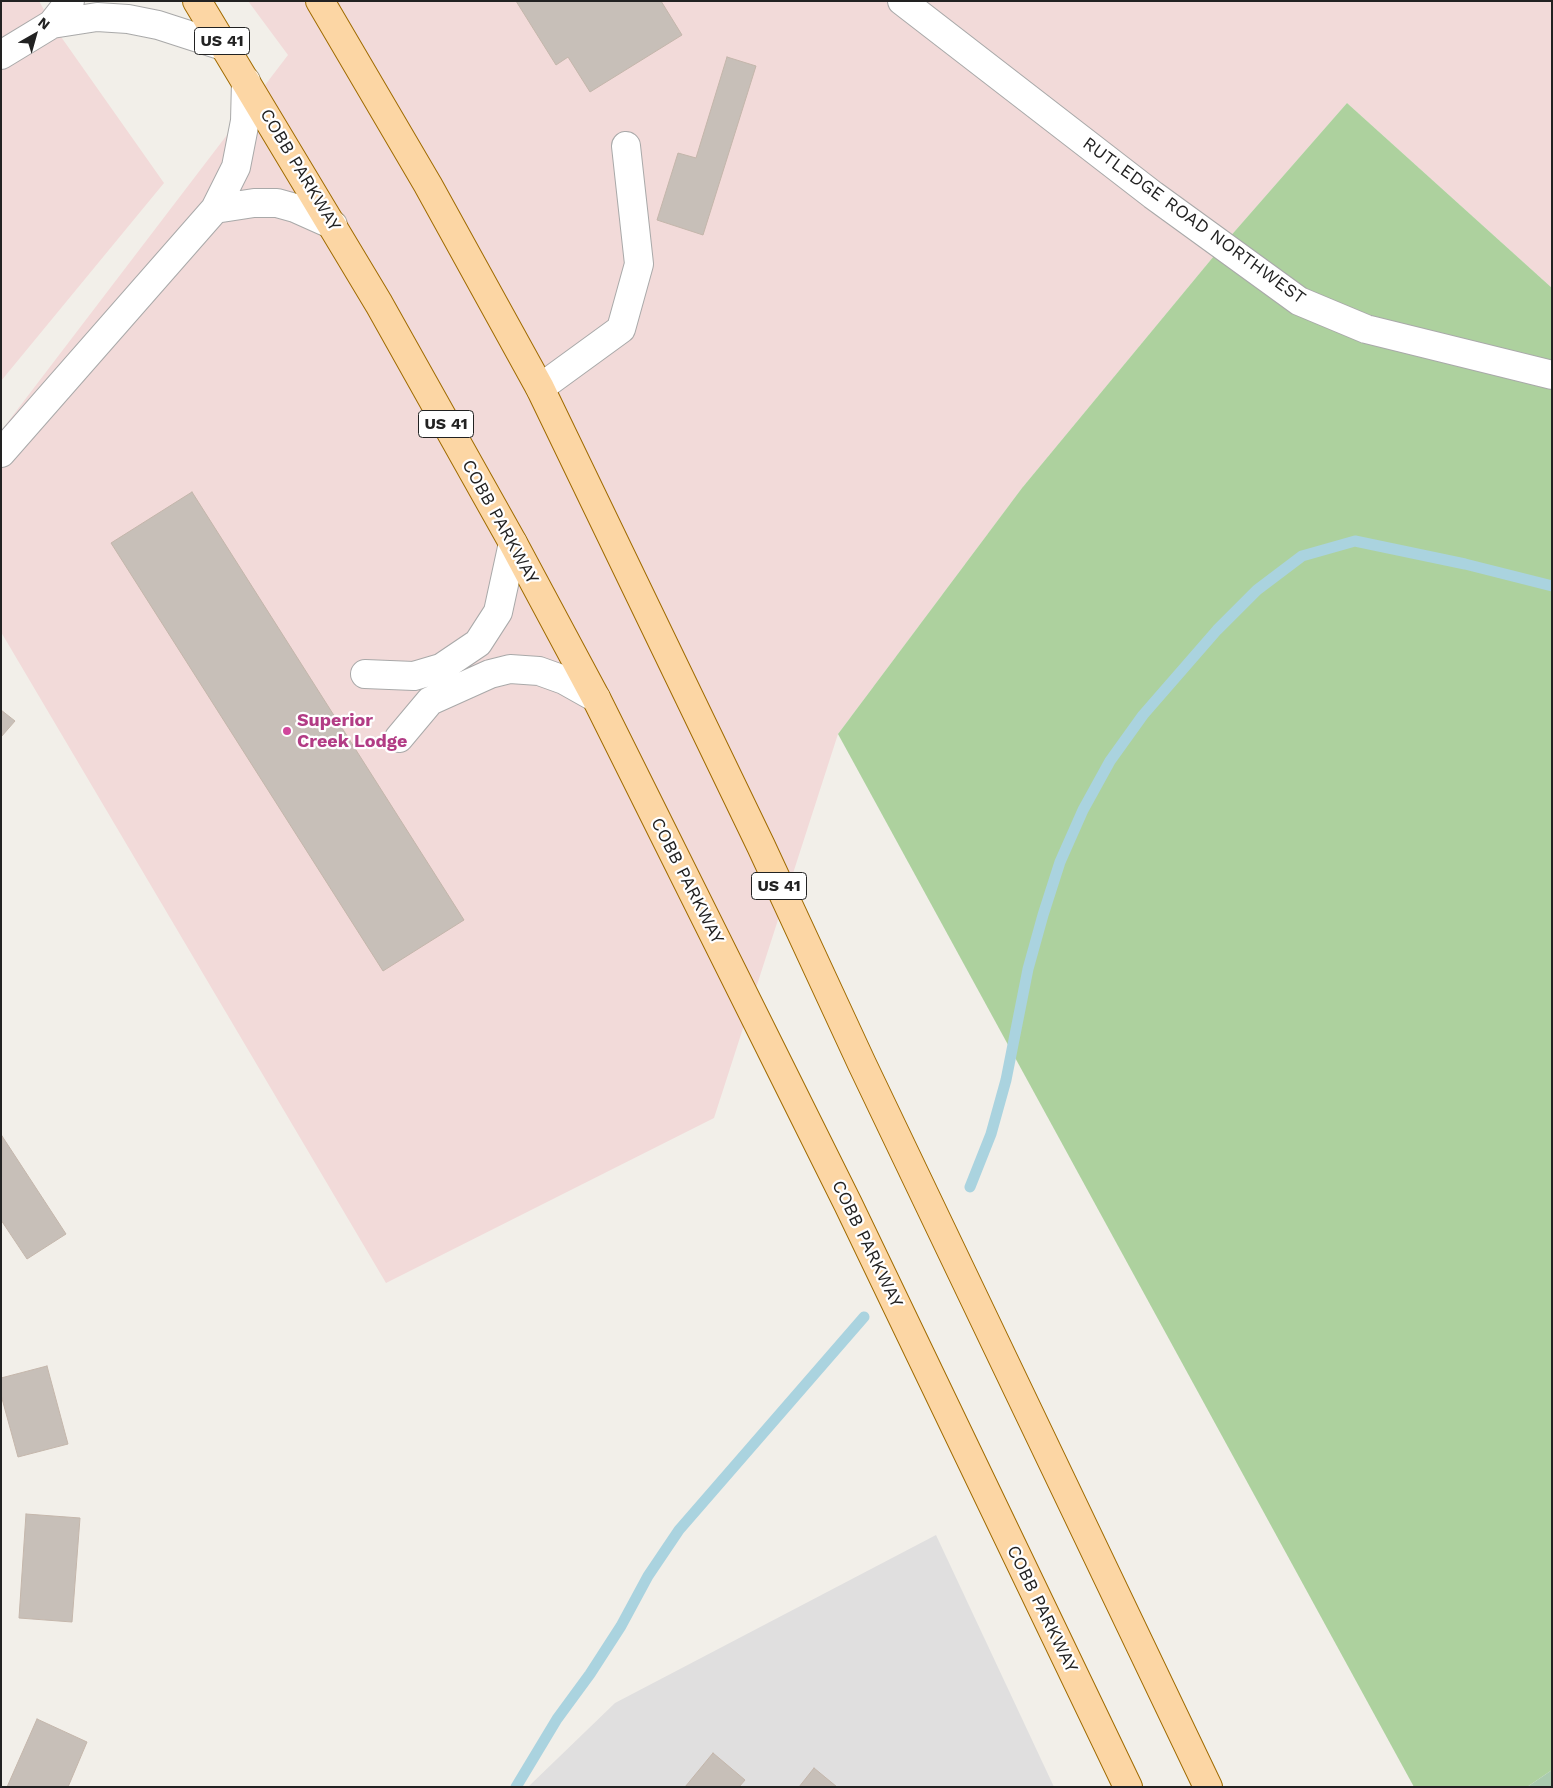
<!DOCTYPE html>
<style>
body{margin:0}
#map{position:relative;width:1553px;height:1788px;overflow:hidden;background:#f2efe9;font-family:"Work Sans",sans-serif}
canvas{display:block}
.frame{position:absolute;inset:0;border:2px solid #222;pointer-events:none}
.north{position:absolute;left:10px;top:10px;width:50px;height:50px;-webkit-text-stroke:4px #fff;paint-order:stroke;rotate:38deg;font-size:14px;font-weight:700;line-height:20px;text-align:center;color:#222}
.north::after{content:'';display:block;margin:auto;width:18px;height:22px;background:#222;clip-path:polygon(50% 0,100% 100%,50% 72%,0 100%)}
</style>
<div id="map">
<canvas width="1553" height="1788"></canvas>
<div class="frame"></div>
<div class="north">N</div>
</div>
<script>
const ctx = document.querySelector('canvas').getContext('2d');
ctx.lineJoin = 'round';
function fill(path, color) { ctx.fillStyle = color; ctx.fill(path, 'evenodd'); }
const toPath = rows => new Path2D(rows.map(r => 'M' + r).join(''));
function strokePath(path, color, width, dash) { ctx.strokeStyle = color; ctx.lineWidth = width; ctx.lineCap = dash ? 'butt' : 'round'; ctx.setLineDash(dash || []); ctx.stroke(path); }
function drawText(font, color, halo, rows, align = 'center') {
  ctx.font = font + ' "Work Sans",sans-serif'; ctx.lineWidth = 4.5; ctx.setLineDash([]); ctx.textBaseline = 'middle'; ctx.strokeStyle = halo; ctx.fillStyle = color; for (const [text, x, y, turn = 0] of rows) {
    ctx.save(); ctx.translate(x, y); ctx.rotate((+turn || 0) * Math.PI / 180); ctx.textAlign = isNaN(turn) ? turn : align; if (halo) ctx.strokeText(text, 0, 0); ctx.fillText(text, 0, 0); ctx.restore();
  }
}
fill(toPath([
 [936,1535,1054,1787,528,1787,615,1703]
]), '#e0dfdf');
fill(toPath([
 [1,1,39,1,52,24,164,183,1,381],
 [248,1,1552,1,1552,288,1347,103,1228,239,1022,488,838,734,714,1118,386,1283,1,632,1,431,288,55]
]), '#f2dad9');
fill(toPath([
 [1347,103,1552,288,1552,1770,1527,1787,1414,1787,838,734,1022,488,1228,239]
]), '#add19e');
fill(toPath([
 [1552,1770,1552,1787,1527,1787]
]), '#aacbaf');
strokePath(toPath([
 [970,1187,991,1134,1006,1080,1028,969,1043,915,1060,862,1083,810,1110,761,1143,715,1217,630,1257,590,1302,556,1355,541,1465,564,1552,586],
 [516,1787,557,1719,590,1674,621,1626,648,1576,679,1530,864,1317]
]), '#aad3df', 11);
const building = toPath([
 [516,1,661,1,682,35,590,92,568,57,556,65,516,1],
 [727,57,756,66,703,235,657,220,678,153,696,158,727,57],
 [192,492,464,920,383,971,111,543,192,492],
 [1,710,15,721,1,737,1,710],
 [2,1136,66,1234,27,1259,1,1220,2,1136],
 [47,1366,68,1444,18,1457,1,1395,1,1378,47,1366],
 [26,1514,80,1518,72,1622,19,1618,26,1514],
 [37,1719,87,1742,68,1787,7,1787,37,1719],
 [713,1753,745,1780,739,1787,685,1787,713,1753],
 [814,1768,837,1787,799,1787,814,1768]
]);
fill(building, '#c7bfb8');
strokePath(building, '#c4b6ab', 1);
const minor = toPath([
 [902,1,1153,195,1299,301,1366,329,1552,375],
 [52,24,97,17,128,19,158,25,226,47],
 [1,55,52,24,70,1],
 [215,209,254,203,277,203,295,208,333,225],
 [540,388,621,329,639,264,626,146],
 [1,453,215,209,236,167,245,121,246,81],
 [365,674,414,676,441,668,478,643,498,612,513,543],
 [399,738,430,701,490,674,510,669,539,671,564,680,596,698]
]);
const major = toPath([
 [197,1,379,304,513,543,596,698,848,1204,1128,1787],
 [320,1,428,185,540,388,761,846,862,1064,1208,1787]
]);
strokePath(minor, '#a9a9a9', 30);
strokePath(major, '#a06b00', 30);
strokePath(minor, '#fff', 28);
strokePath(major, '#fcd6a4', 28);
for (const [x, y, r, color] of [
 [287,731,5,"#d1479c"]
]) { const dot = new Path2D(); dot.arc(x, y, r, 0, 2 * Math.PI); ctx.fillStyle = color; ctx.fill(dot); strokePath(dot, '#fff', 2); }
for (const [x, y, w] of [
 [222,41,55],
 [446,424,55],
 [779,886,55]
]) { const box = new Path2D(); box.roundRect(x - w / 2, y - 13.5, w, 27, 4); ctx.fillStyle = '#fff'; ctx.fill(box); strokePath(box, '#222', 1); }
drawText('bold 16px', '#222', null, [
 ["US 41",222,41],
 ["US 41",446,424],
 ["US 41",779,886]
]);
drawText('18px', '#222', '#fff', [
 ["COBB PARKWAY",300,170,59],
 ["RUTLEDGE ROAD NORTHWEST",1194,221,36],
 ["COBB PARKWAY",500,522,61],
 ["COBB PARKWAY",687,881,63],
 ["COBB PARKWAY",867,1244,64],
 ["COBB PARKWAY",1042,1609,64]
]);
drawText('bold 18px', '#b23c85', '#fff', [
 ["Superior",297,721],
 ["Creek Lodge",297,742]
], 'left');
</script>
